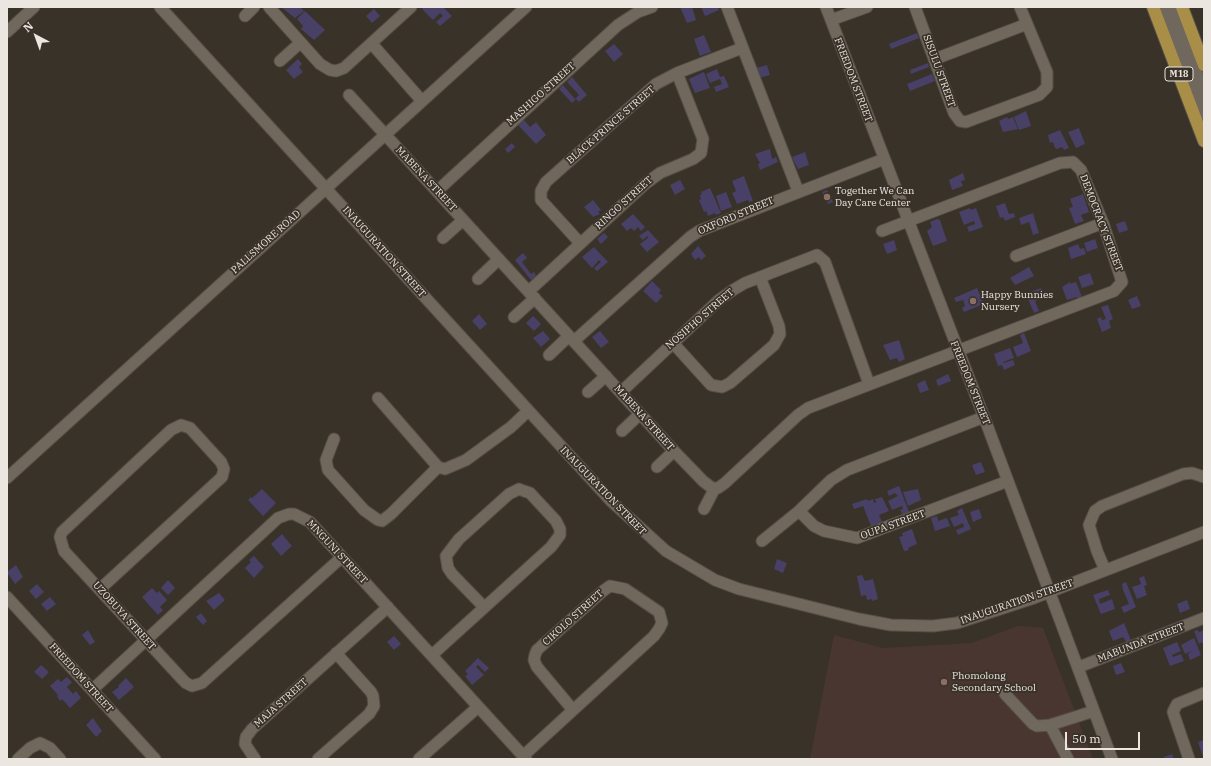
<!DOCTYPE html>
<style>
body{margin:0}
#map{position:relative;width:1211px;height:766px;overflow:hidden;background:#393229;font-family:"IBM Plex Serif",serif}
canvas{display:block}
.frame{position:absolute;inset:0;border:8px solid #ebe6e0;pointer-events:none}
.north{position:absolute;left:16px;top:16px;width:40px;height:40px;-webkit-text-stroke:3px #393229;paint-order:stroke;rotate:319deg;font-size:11px;font-weight:700;line-height:16px;text-align:center;color:#ebe6e0}
.north::after{content:'';display:block;margin:auto;width:14px;height:18px;background:#ebe6e0;clip-path:polygon(50% 0,100% 100%,50% 72%,0 100%)}
.scale{position:absolute;left:1065px;top:732px;width:75px;height:18px;box-sizing:border-box;border:2px solid #ebe6e0;border-top:0;padding-left:5px;font-size:12px;line-height:14px;white-space:nowrap;color:#ebe6e0;-webkit-text-stroke:3px #393229;paint-order:stroke}
</style>
<div id="map">
<canvas width="1211" height="766"></canvas>
<div class="frame"></div>
<div class="north">N</div>
<div class="scale">50 m</div>
</div>
<script>
const ctx = document.querySelector('canvas').getContext('2d');
ctx.lineJoin = 'round';
function fill(path, color) { ctx.fillStyle = color; ctx.fill(path, 'evenodd'); }
const toPath = rows => new Path2D(rows.map(r => 'M' + r).join(''));
function strokePath(path, color, width, dash) { ctx.strokeStyle = color; ctx.lineWidth = width; ctx.lineCap = dash ? 'butt' : 'round'; ctx.setLineDash(dash || []); ctx.stroke(path); }
function drawText(font, color, halo, rows, align = 'center') {
  ctx.font = font + ' "IBM Plex Serif",serif'; ctx.lineWidth = 3.5; ctx.setLineDash([]); ctx.textBaseline = 'middle'; ctx.strokeStyle = halo; ctx.fillStyle = color; for (const [text, x, y, turn = 0] of rows) {
    ctx.save(); ctx.translate(x, y); ctx.rotate((+turn || 0) * Math.PI / 180); ctx.textAlign = isNaN(turn) ? turn : align; if (halo) ctx.strokeText(text, 0, 0); ctx.fillText(text, 0, 0); ctx.restore();
  }
}
fill(toPath([
 [1018,626,1043,628,1093,759,810,759,834,635,883,648,972,643]
]), '#493630');
fill(toPath([
 [281,7,300,7,304,11,295,18],
 [424,7,443,7,452,16,440,26,436,22,443,16,440,13,433,20,422,9],
 [680,7,692,7,696,20,687,23],
 [701,7,718,7,719,10,705,16],
 [374,9,380,16,372,23,366,16],
 [305,11,325,30,314,40,301,29,303,26,297,19],
 [917,33,919,38,891,49,889,44],
 [704,35,711,52,700,56,694,39],
 [614,44,623,54,614,62,605,51],
 [298,59,302,64,299,67,303,72,294,79,286,70],
 [928,63,929,67,911,74,910,70],
 [767,65,770,75,759,78,756,68],
 [717,69,720,77,724,76,729,87,716,92,714,87,722,84,720,79,710,83,706,74],
 [704,72,710,88,695,93,689,79],
 [932,74,935,81,910,91,907,84],
 [572,77,587,95,579,102,576,99,572,103,559,89,563,85,575,99,579,95,567,82],
 [1026,111,1031,126,1019,130,1014,117],
 [1007,117,1008,119,1013,117,1018,129,1003,132,999,121],
 [524,120,530,127,536,122,546,135,536,144,518,125],
 [1079,128,1085,144,1076,148,1068,132],
 [1060,130,1069,148,1064,150,1062,147,1057,149,1055,148,1053,142,1050,143,1048,135],
 [512,143,515,147,508,153,505,149],
 [770,149,772,159,776,157,778,162,760,170,758,164,760,163,755,154],
 [805,152,809,165,798,169,792,157],
 [963,173,965,180,961,181,963,186,952,190,949,180],
 [744,176,753,201,749,202,748,200,737,204,732,193,736,191,732,181],
 [680,180,685,189,675,195,670,185],
 [710,188,721,213,716,215,715,213,708,216,706,211,704,212,699,200,701,199,700,195,702,194,701,192],
 [827,190,833,202,828,204,822,192],
 [726,192,732,207,721,211,716,196],
 [1083,194,1089,212,1081,215,1084,221,1075,224,1069,208,1073,207,1070,199],
 [593,200,601,210,598,212,600,214,593,217,584,207],
 [1005,203,1009,214,1014,213,1015,217,1005,221,1003,217,1000,218,996,206],
 [970,208,971,210,976,208,983,227,969,232,967,227,975,224,974,221,964,225,959,212],
 [1033,213,1039,233,1033,235,1029,222,1021,225,1019,218],
 [633,214,645,227,641,231,638,227,634,231,631,228,627,231,621,224],
 [937,219,940,220,947,241,933,246,927,231,932,227,930,222],
 [1125,221,1128,230,1119,233,1116,224],
 [648,230,659,242,647,252,640,244,648,238,647,236,643,240,639,236],
 [604,233,608,237,601,244,597,239],
 [1095,239,1098,248,1087,252,1084,243],
 [894,240,897,250,887,254,883,244],
 [1078,244,1080,249,1084,248,1086,254,1071,259,1068,248],
 [698,246,706,256,701,260,699,257,695,260,691,254],
 [594,247,608,262,597,271,594,268,601,262,599,260,592,268,582,257],
 [523,253,527,258,522,262,531,274,534,272,536,276,531,280,515,260],
 [1029,267,1034,276,1015,285,1010,278],
 [1090,273,1094,284,1082,288,1078,277],
 [652,281,661,290,659,293,663,296,656,303,643,291],
 [1070,282,1070,284,1076,282,1082,297,1077,299,1077,297,1067,300,1062,287],
 [977,288,984,304,964,312,962,308,965,306,963,300,956,302,954,298],
 [1041,288,1045,297,1035,301,1039,311,1034,313,1028,299,1032,297,1030,292],
 [1137,296,1141,306,1132,309,1128,300],
 [1108,305,1113,319,1109,321,1111,328,1102,332,1097,319,1101,317,1102,320,1106,319,1101,307],
 [479,314,487,324,480,330,472,321],
 [533,316,541,324,534,331,526,323],
 [543,331,550,339,541,347,533,338],
 [600,331,609,342,601,348,592,337],
 [1024,333,1031,351,1017,357,1013,347,1023,343,1020,335],
 [899,340,905,359,899,362,897,358,890,360,883,345],
 [1010,348,1014,358,1003,362,1004,363,1013,360,1015,365,1004,370,1002,365,998,366,994,354],
 [948,374,951,381,938,386,936,380],
 [925,380,929,390,920,393,917,384],
 [981,462,985,472,976,475,972,465],
 [899,486,909,512,902,514,900,510,903,509,902,506,892,510,888,501,898,496,895,493,889,496,887,491],
 [262,489,276,503,263,516,248,500,251,497,252,498],
 [918,489,921,500,908,506,903,492],
 [882,497,889,511,879,515,882,522,871,526,863,506,854,509,852,504,867,499,868,501,873,499,874,503,876,502,875,499],
 [962,508,971,529,958,535,956,530,964,527,963,523,954,527,950,518,959,515,957,511],
 [979,509,982,518,973,522,970,512],
 [937,516,938,521,947,518,950,526,935,531,931,518],
 [912,529,917,544,908,548,909,550,904,551,899,537,903,536,902,533],
 [282,534,292,546,281,556,271,544],
 [254,556,264,567,254,578,245,568,251,562,249,560],
 [777,559,787,563,783,573,774,569],
 [16,565,23,577,15,584,9,575,7,575,7,572],
 [862,575,865,581,873,579,878,599,872,601,872,599,867,600,866,595,861,596,857,576],
 [1144,576,1147,585,1144,586,1147,595,1137,599,1132,587,1141,584,1139,578],
 [168,580,175,588,168,595,161,588],
 [1126,582,1136,607,1124,613,1121,607,1129,604,1123,590,1122,584],
 [37,584,44,592,36,599,29,591],
 [152,588,157,593,159,591,167,600,160,607,163,610,158,615,142,597],
 [1108,590,1110,595,1099,599,1100,604,1112,599,1115,609,1101,614,1093,595],
 [219,593,225,600,214,610,206,601],
 [50,597,56,604,47,611,41,604],
 [1187,600,1190,609,1180,613,1177,604],
 [201,613,207,621,203,625,196,617],
 [1124,623,1131,640,1126,642,1123,637,1113,641,1109,631],
 [88,630,95,642,90,645,82,635],
 [1198,630,1199,632,1204,630,1204,648,1202,642,1199,644,1194,631],
 [394,636,401,644,394,650,387,642],
 [1194,638,1201,655,1190,660,1188,654,1192,651,1185,654,1181,645],
 [1177,642,1181,651,1172,655,1173,657,1181,654,1184,661,1170,666,1163,648],
 [478,658,489,668,485,672,478,665,476,667,484,675,472,685,465,676,468,674,465,671],
 [1121,663,1125,672,1116,675,1113,666],
 [41,665,49,672,42,679,34,672],
 [67,677,72,682,67,687,73,694,76,691,81,698,70,708,62,699,60,701,57,696,58,695,50,686,58,679,61,682],
 [126,678,134,687,119,700,112,692,119,687,118,686],
 [93,718,102,731,96,737,86,725],
 [1204,740,1204,757,1203,757,1198,742],
 [1172,754,1174,759,1164,759,1164,757]
]), '#484066');
const minor = toPath([
 [160,7,612,502,666,551,715,580,739,589,859,619,891,625,933,626,957,623,1034,598,1204,532],
 [269,7,320,64,330,70,336,71,344,68,411,7],
 [727,7,798,191],
 [826,7,984,417,1112,759],
 [915,7,954,113,960,121,966,122,1039,95,1047,87,1047,72,1020,7],
 [1163,7,1204,114],
 [1172,7,1204,92],
 [245,16,254,7],
 [831,20,867,7],
 [7,32,34,7],
 [372,44,422,101],
 [935,59,1027,24],
 [280,61,300,43],
 [349,95,674,451,703,481,712,488,718,488,725,483,798,415,808,408,1114,291,1122,282,1103,223,1081,170,1073,162,1060,163,882,231],
 [437,191,618,25,638,12,652,7],
 [443,238,463,220],
 [580,243,541,200,541,191,546,182,656,84,677,73,742,48],
 [1016,256,1103,223],
 [478,279,499,259],
 [529,291,645,184,660,173,693,159,701,153,703,139,677,73],
 [514,317,535,298],
 [574,341,690,237,699,231,884,159],
 [673,343,711,385,722,387,730,383,774,345,780,334,779,326,760,277],
 [549,355,569,336],
 [588,392,606,376],
 [621,392,719,300,733,290,745,283,817,255,825,262,869,384],
 [378,398,438,467,445,469,466,460,511,427,528,411],
 [622,431,640,414],
 [334,439,326,460,328,470,364,510,378,520,382,521,391,514,438,467],
 [657,467,674,451],
 [7,478,526,7],
 [704,509,715,488],
 [799,511,814,526,824,531,857,538,1008,481],
 [762,541,799,511,831,480,847,470,984,417],
 [1105,570,1097,551,1089,525,1095,511,1102,506,1183,474,1192,473,1204,477],
 [100,589,222,477,224,469,221,462,190,428,181,425,171,430,62,532,60,537,64,551,182,679,186,683,192,686,202,683,342,557],
 [7,597,155,759],
 [432,655,551,547,560,535,560,529,556,521,530,493,524,491,519,489,509,494,459,539,446,556,448,568,452,574,484,607],
 [1079,667,1204,618],
 [92,690,278,518,289,514,294,514,310,522,526,759],
 [1005,694,1033,724,1037,726,1050,725,1094,711],
 [1050,725,1068,759],
 [523,756,654,636,659,629,662,623,659,612,625,589,610,586,603,591,537,650,535,655,534,660,537,667,573,710],
 [18,759,30,748,40,743,50,748,60,759],
 [255,759,245,744,246,737,252,729,388,607],
 [318,759,369,714,374,706,373,696,371,692,336,653],
 [419,759,478,707],
 [1189,759,1173,712,1177,704,1204,693]
]);
const major = toPath([
 [1153,7,1204,141],
 [1182,7,1204,65]
]);
strokePath(minor, '#564f47', 13);
strokePath(major, '#564f47', 14);
strokePath(minor, '#70675d', 11);
strokePath(major, '#a88e47', 12);
for (const [x, y, r, color] of [
 [827,197,4,"#8d6e63"],
 [973,301,4,"#8d6e63"],
 [944,682,4,"#8d6e63"]
]) { const dot = new Path2D(); dot.arc(x, y, r, 0, 2 * Math.PI); ctx.fillStyle = color; ctx.fill(dot); strokePath(dot, '#393229', 1.5); }
for (const [x, y, w] of [
 [1179,74,28]
]) { const box = new Path2D(); box.roundRect(x - w / 2, y - 7, w, 14, 3); ctx.fillStyle = '#393229'; ctx.fill(box); strokePath(box, '#ebe6e0', 1); }
drawText('bold 9px', '#ebe6e0', null, [
 ["M18",1179,74]
]);
drawText('10px', '#ebe6e0', '#393229', [
 ["SISULU STREET",939,71,70],
 ["FREEDOM STREET",853,80,69],
 ["MASHIGO STREET",541,94,-42],
 ["BLACK PRINCE STREET",611,125,-41],
 ["MABENA STREET",426,179,47],
 ["RINGO STREET",624,203,-42],
 ["OXFORD STREET",736,216,-23],
 ["DEMOCRACY STREET",1101,223,69],
 ["PALLSMORE ROAD",266,242,-42],
 ["INAUGURATION STREET",384,252,48],
 ["NOSIPHO STREET",700,319,-41],
 ["FREEDOM STREET",970,383,68],
 ["MABENA STREET",644,418,48],
 ["INAUGURATION STREET",603,491,46],
 ["OUPA STREET",893,525,-20],
 ["MNGUNI STREET",337,552,47],
 ["INAUGURATION STREET",1017,602,-19],
 ["UZOBUYA STREET",124,616,48],
 ["CIKOLO STREET",573,618,-42],
 ["MABUNDA STREET",1141,643,-21],
 ["FREEDOM STREET",81,678,48],
 ["MAJA STREET",281,703,-42]
]);
drawText('10px', '#ebe6e0', '#393229', [
 ["Together We Can",835,191],
 ["Day Care Center",835,203],
 ["Happy Bunnies",981,295],
 ["Nursery",981,307],
 ["Phomolong",952,676],
 ["Secondary School",952,688]
], 'left');
</script>
